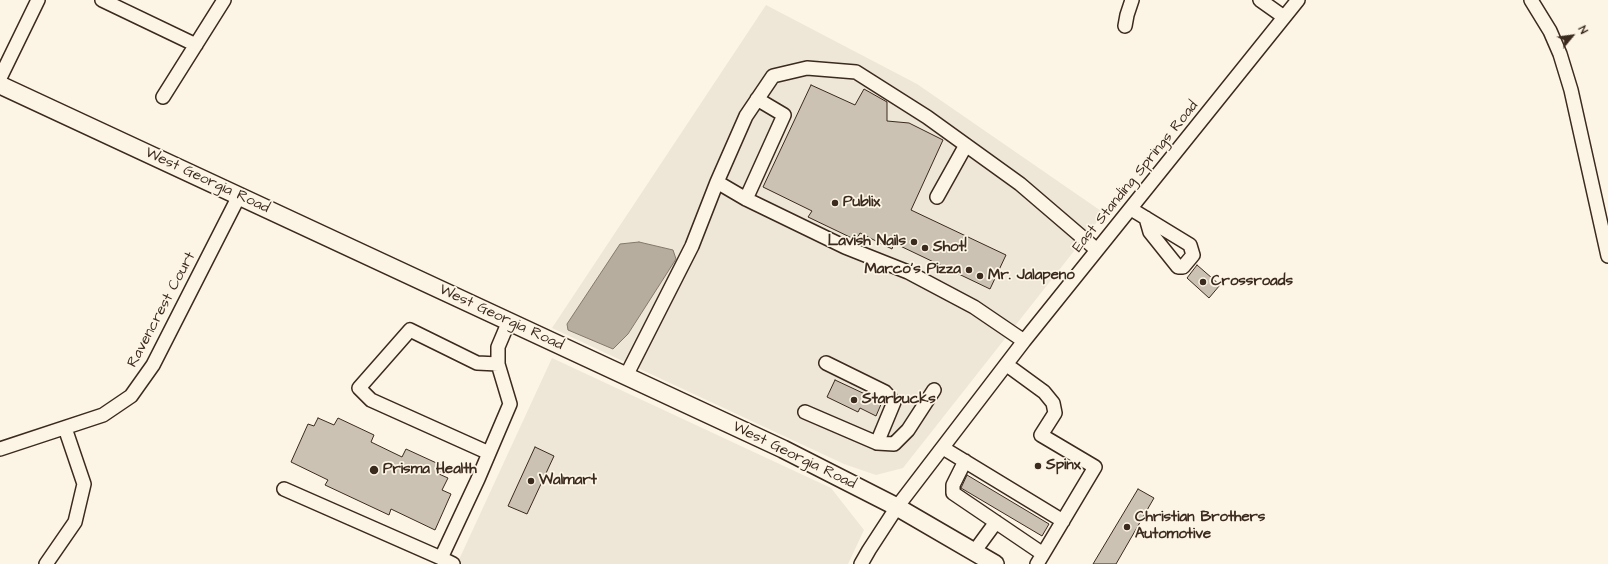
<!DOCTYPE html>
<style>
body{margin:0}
#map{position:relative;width:1608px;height:564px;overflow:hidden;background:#fcf5e5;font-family:"Architects Daughter",sans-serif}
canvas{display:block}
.north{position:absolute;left:1552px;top:16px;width:40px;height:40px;-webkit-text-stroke:3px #fcf5e5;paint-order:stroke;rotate:61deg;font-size:11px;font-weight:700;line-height:16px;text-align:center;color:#3b2a1e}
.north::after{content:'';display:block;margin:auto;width:14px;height:18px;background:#3b2a1e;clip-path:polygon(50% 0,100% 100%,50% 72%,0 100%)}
</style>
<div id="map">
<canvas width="1608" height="564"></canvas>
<div class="north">N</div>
</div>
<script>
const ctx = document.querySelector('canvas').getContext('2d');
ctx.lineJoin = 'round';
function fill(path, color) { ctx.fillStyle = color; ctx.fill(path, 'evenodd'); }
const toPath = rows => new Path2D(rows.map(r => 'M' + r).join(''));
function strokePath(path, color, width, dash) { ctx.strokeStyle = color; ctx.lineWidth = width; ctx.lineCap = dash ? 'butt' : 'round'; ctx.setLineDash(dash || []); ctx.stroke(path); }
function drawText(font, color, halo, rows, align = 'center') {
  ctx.font = font + ' "Architects Daughter",sans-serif'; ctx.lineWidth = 3.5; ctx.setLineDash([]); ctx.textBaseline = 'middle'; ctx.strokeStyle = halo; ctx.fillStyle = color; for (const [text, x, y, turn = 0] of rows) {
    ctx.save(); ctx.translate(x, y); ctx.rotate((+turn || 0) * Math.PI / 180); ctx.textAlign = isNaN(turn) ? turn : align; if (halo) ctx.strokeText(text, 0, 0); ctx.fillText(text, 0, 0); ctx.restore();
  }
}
fill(toPath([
 [766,5,917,84,1104,213,903,468,876,475,844,464,552,328],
 [552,358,831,488,864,530,848,564,457,564]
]), '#eee6d6');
const water = toPath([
 [639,242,673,250,676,259,628,334,613,349,568,330,567,324,620,244,639,242]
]);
fill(water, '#b7ad9e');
strokePath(water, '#85796b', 1);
const building = toPath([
 [811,85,855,105,864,89,887,102,887,121,909,123,943,140,911,210,1006,255,990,289,894,243,892,249,860,233,856,240,808,217,812,211,763,187,811,85],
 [1197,265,1220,285,1209,298,1187,278,1197,265],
 [835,380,882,402,876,416,860,408,858,412,827,397,835,380],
 [318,418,334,425,338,418,374,435,371,442,402,457,406,449,443,466,439,474,448,478,442,490,451,494,435,530,391,509,389,515,325,485,328,480,291,462,308,424,314,426,318,418],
 [535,447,554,456,527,514,508,506,535,447],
 [967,475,1049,524,1042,536,961,488,967,475],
 [1138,489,1154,498,1116,564,1093,564,1138,489]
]);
fill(building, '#ccc2b3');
strokePath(building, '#3b2a1e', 1);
const minor = toPath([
 [102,0,196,45],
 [1260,0,1284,17],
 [1531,0,1550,31,1560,54,1571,90,1608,256],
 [1125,26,1127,15,1132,0],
 [0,78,38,0],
 [163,97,224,0],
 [717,182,746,199,845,247,908,272,974,307,1024,341],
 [937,197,966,145],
 [746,199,784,115,757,99],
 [1131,209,1190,245,1193,255,1183,267,1178,267,1150,232,1146,218],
 [826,363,885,392,894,402,877,443],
 [1007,365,1044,392,1053,403,1055,413,1041,435,1095,467,1037,564],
 [626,376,692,246,717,182,746,116,773,76,807,68,856,72,927,117,1020,184,1097,250],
 [805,412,877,443,894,444,908,430,934,390],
 [943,448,1063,521],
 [0,449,103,415,131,396,153,365,239,196],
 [489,453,371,400,359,388,410,330,477,363,498,364],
 [965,461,953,485,953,493,1043,554],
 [284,489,441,558],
 [974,552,996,522],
 [46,564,75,522,84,484,65,428],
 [453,564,441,558,478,479,510,404,498,364,498,347,509,321],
 [861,564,869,550,897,507,1024,341,1298,0]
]);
const major = toPath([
 [0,85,783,449,897,507,995,564]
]);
strokePath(minor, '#3b2a1e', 16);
strokePath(major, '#3b2a1e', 20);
strokePath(minor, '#fcf5e5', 13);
strokePath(major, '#fcf5e5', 17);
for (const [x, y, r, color] of [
 [835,203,4,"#3b2a1e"],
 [914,242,4,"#3b2a1e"],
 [925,248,4,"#3b2a1e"],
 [969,270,4,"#3b2a1e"],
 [980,276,4,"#3b2a1e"],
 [1203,282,4,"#3b2a1e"],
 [854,400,4,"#3b2a1e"],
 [1038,466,4,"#3b2a1e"],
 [374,470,5,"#3b2a1e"],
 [531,481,4,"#3b2a1e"],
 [1127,527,4,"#3b2a1e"]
]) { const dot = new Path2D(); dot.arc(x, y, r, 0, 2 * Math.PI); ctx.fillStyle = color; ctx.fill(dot); strokePath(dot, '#fcf5e5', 1.5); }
drawText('15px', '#3b2a1e', '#fcf5e5', [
 ["East Standing Springs Road",1136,177,-51],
 ["West Georgia Road",207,181,25],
 ["Ravencrest Court",162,310,-62],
 ["West Georgia Road",501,318,25],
 ["West Georgia Road",794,456,26]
]);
drawText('bold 15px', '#3b2a1e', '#fcf5e5', [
 ["Publix",843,203],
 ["Lavish Nails",906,242,"right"],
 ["Shot!",933,248],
 ["Marco's Pizza",961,270,"right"],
 ["Mr. Jalapeno",988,276],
 ["Crossroads",1211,282],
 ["Starbucks",862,400],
 ["Spinx",1046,466],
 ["Prisma Health",383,470],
 ["Walmart",539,481],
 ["Christian Brothers",1135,518],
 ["Automotive",1135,535]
], 'left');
</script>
